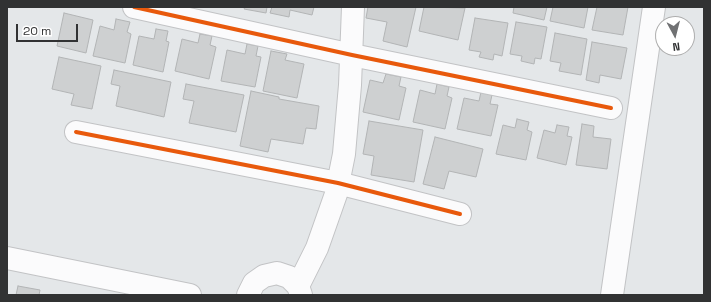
<!DOCTYPE html>
<style>
body{margin:0}
#map{position:relative;width:711px;height:302px;overflow:hidden;background:#e4e7e9;font-family:"Space Grotesk",sans-serif}
canvas{display:block}
.frame{position:absolute;inset:0;border:8px solid #313233;pointer-events:none}
.north{position:absolute;left:655px;top:16px;width:40px;height:40px;box-sizing:border-box;background:#fff;border:1px solid #adadad;border-radius:50%;rotate:173deg;font-size:11px;font-weight:700;line-height:16px;text-align:center;color:#313233}
.north::after{content:'';display:block;margin:auto;width:14px;height:18px;background:#707173;clip-path:polygon(50% 0,100% 100%,50% 72%,0 100%)}
.scale{position:absolute;left:16px;top:24px;width:62px;height:18px;box-sizing:border-box;border:2px solid #313233;border-top:0;padding-left:5px;font-size:12px;line-height:14px;white-space:nowrap;color:#313233;-webkit-text-stroke:3px #fff;paint-order:stroke}
</style>
<div id="map">
<canvas width="711" height="302"></canvas>
<div class="frame"></div>
<div class="north">N</div>
<div class="scale">20 m</div>
</div>
<script>
const ctx = document.querySelector('canvas').getContext('2d');
ctx.lineJoin = 'round';
function fill(path, color) { ctx.fillStyle = color; ctx.fill(path, 'evenodd'); }
const toPath = rows => new Path2D(rows.map(r => 'M' + r).join(''));
function strokePath(path, color, width, dash) { ctx.strokeStyle = color; ctx.lineWidth = width; ctx.lineCap = dash ? 'butt' : 'round'; ctx.setLineDash(dash || []); ctx.stroke(path); }
const building = toPath([
 [245,7,267,7,266,13,244,9,245,7],
 [272,7,314,7,312,15,290,10,289,17,270,13,272,7],
 [368,7,416,7,407,47,383,41,387,22,366,18,368,7],
 [424,7,465,8,458,40,419,31,424,7],
 [514,7,547,7,544,20,513,13,514,7],
 [553,7,588,7,584,28,550,21,553,7],
 [597,7,628,7,623,35,592,30,597,7],
 [64,13,93,20,86,53,57,46,64,13],
 [475,18,508,23,502,56,494,54,493,60,479,57,481,52,469,50,475,18],
 [116,19,130,22,127,32,131,34,125,63,93,56,100,26,114,30,116,19],
 [516,22,547,27,541,59,535,58,534,64,521,61,522,56,510,54,516,22],
 [156,29,168,31,166,41,169,42,163,72,133,65,139,36,154,39,156,29],
 [555,33,587,39,581,75,559,71,561,63,550,61,555,33],
 [200,34,212,36,210,45,216,47,209,79,175,71,182,39,198,43,200,34],
 [592,42,627,48,621,79,600,75,599,83,586,80,592,42],
 [247,44,258,46,256,56,261,57,255,87,221,81,227,50,245,54,247,44],
 [271,51,287,54,285,60,304,64,297,98,263,91,271,51],
 [59,57,101,66,92,109,71,105,74,94,52,89,59,57],
 [114,70,171,82,164,117,116,106,120,86,111,84,114,70],
 [386,74,401,77,399,86,406,88,399,120,363,112,370,80,383,83,386,74],
 [186,84,244,95,236,132,189,123,194,101,183,99,186,84],
 [437,84,449,87,447,96,452,98,445,129,413,122,420,90,435,94,437,84],
 [251,91,279,97,279,99,319,106,316,129,306,128,303,144,271,139,268,152,240,146,251,91],
 [481,92,492,95,490,104,498,105,491,136,457,129,464,98,479,101,481,92],
 [517,119,529,122,527,130,532,132,526,160,496,154,503,125,515,128,517,119],
 [369,121,423,130,414,182,371,175,374,156,363,154,369,121],
 [582,124,594,126,593,137,611,139,607,169,576,165,582,124],
 [557,125,569,127,567,136,572,137,566,165,537,158,544,130,555,133,557,125],
 [435,137,483,149,476,177,449,171,444,189,423,184,435,137],
 [18,286,40,290,39,295,16,295,18,286]
]);
fill(building, '#ced0d1');
strokePath(building, '#b2b4b5', 1);
const minor = toPath([
 [134,7,352,55,611,108],
 [76,132,338,183,460,214],
 [7,258,190,295],
 [298,286,317,248,336,194,344,154,350,85,353,7],
 [248,295,254,283,264,276,277,273,289,277,298,286,301,295],
 [612,295,654,7]
]);
strokePath(minor, '#c2c3c5', 24);
strokePath(minor, '#fbfbfc', 22);
strokePath(toPath([
 [134,7,352,55,611,108],
 [76,132,338,183,460,214]
]), '#e8590c', 4);
</script>
